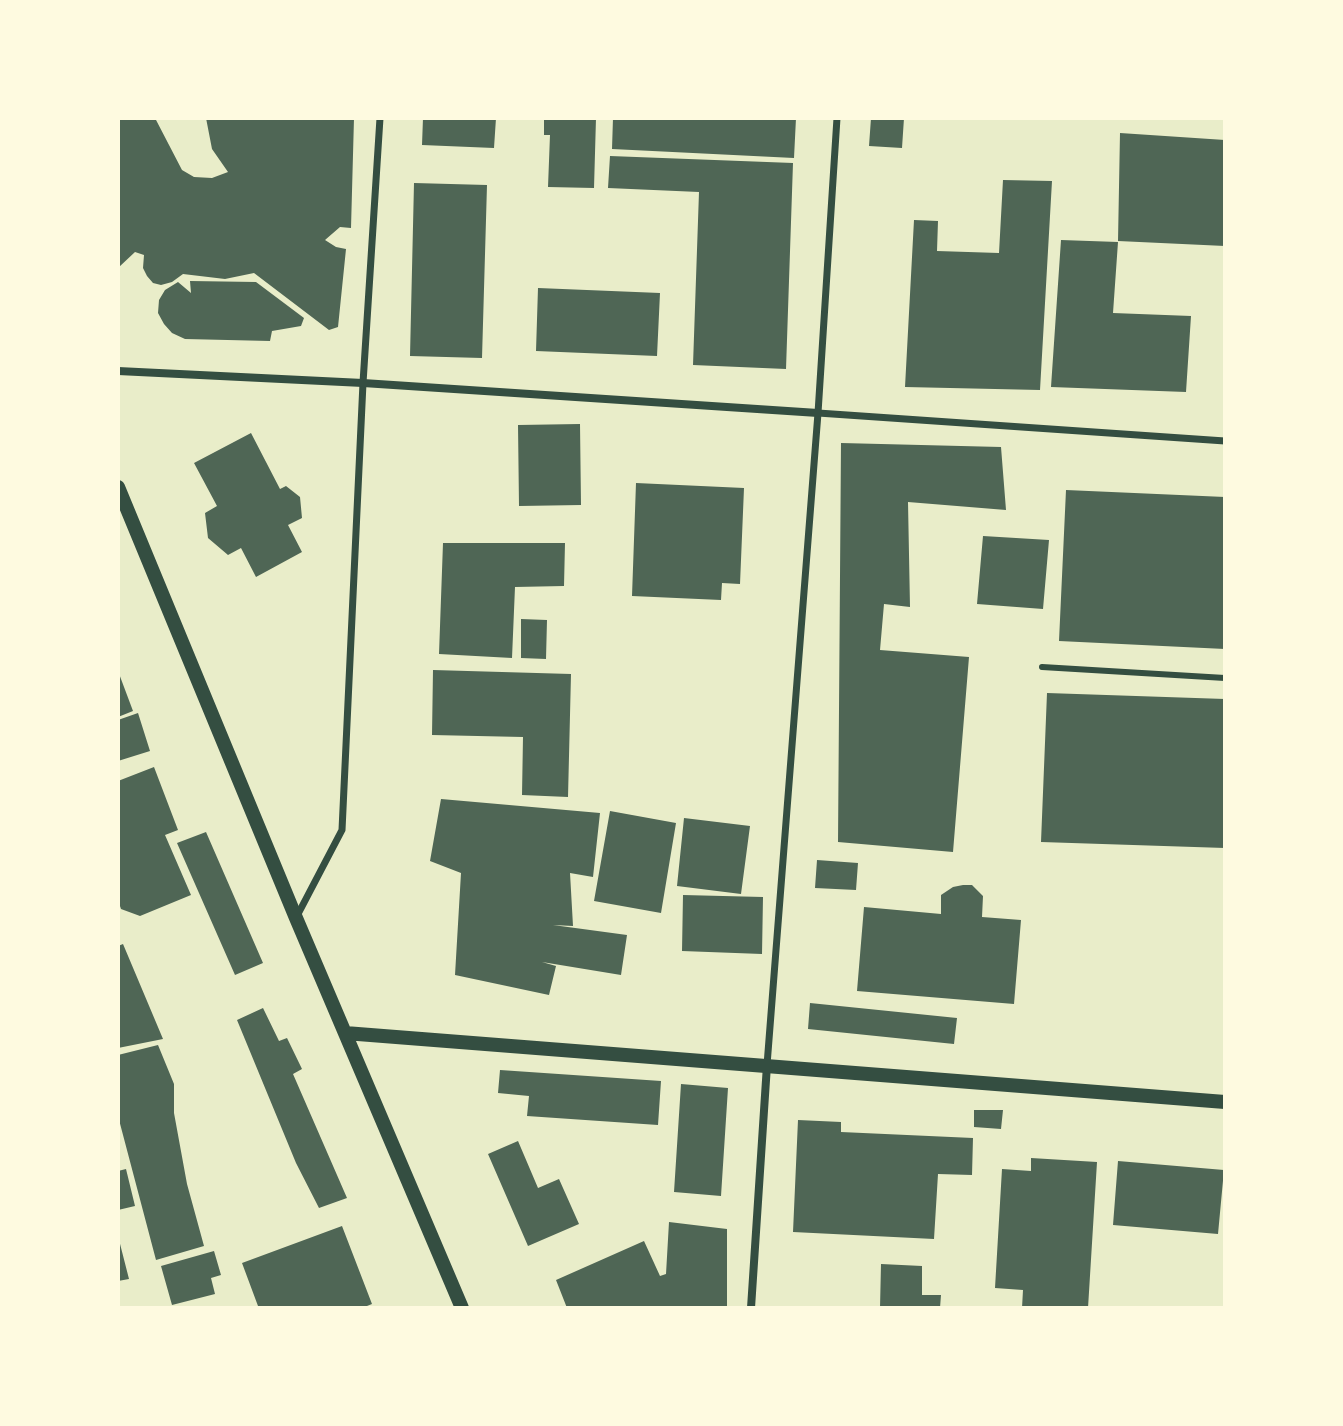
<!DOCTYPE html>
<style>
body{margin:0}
#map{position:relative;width:1343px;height:1426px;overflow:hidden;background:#e9edc9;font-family:Signika,sans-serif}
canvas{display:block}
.frame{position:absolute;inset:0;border:120px solid #fefae0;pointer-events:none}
</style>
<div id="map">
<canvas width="1343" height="1426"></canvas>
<div class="frame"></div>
</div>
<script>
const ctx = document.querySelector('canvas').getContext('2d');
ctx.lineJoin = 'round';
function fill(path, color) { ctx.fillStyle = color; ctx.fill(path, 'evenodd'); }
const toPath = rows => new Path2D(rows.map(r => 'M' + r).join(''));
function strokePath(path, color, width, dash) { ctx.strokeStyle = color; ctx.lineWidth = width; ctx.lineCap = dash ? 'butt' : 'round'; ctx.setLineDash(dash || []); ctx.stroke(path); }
fill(toPath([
 [118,118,155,118,182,170,194,177,212,178,228,172,212,149,206,118,354,118,351,228,340,227,325,240,336,247,346,249,338,327,329,330,254,273,225,279,183,274,172,282,161,285,153,283,147,276,143,268,144,255,135,252,118,268],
 [423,118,496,118,494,148,422,145],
 [544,118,596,118,594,188,548,187,550,135,544,135],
 [613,118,796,118,794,158,612,149],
 [871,118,904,118,902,148,869,146],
 [1120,133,1225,140,1225,246,1118,241],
 [610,156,793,163,786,369,693,365,699,192,608,188],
 [1003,180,1052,181,1040,390,905,387,914,220,938,221,937,251,999,253],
 [414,183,487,185,482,358,410,356],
 [1061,240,1118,242,1113,313,1191,316,1186,392,1051,387],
 [190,281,256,282,304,318,301,326,272,331,270,341,185,339,172,333,164,324,158,313,159,300,165,290,178,282,191,293],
 [538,288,660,293,657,356,536,351],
 [580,424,581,505,519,506,518,425],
 [251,433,280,489,286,486,300,497,302,518,288,525,302,552,256,577,241,548,228,555,208,538,205,513,217,506,194,463],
 [841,443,1001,447,1006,510,908,502,910,607,884,604,880,650,969,657,953,852,838,842],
 [636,483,744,488,740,584,722,583,721,600,632,596],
 [1066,490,1225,497,1225,649,1059,641],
 [983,536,1049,540,1043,609,977,604],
 [443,543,565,543,564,586,515,587,512,658,439,654],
 [521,619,547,620,546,659,521,658],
 [433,670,571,674,568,797,522,795,523,737,432,735],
 [118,671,133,711,118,717],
 [1047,693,1225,699,1225,848,1041,842],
 [138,713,150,751,118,761,118,720],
 [154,767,178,830,165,835,191,895,140,916,121,909,118,900,118,781],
 [441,799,600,813,593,877,570,873,573,926,553,925,627,935,621,975,542,962,556,966,549,995,455,975,461,873,430,861],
 [610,811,676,823,661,913,594,901],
 [684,818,750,826,741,894,677,886],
 [206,832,263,963,235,975,177,843],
 [817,860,858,863,856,890,815,888],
 [963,885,972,885,983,896,982,917,1021,920,1014,1004,857,991,864,907,941,914,941,895,953,887],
 [683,895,763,897,762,954,682,951],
 [123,944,163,1039,118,1048,118,946],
 [810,1003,957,1018,954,1044,808,1029],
 [263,1008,279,1041,287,1038,302,1069,293,1074,347,1198,319,1208,296,1163,237,1020],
 [158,1045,174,1084,174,1113,187,1184,204,1246,156,1260,118,1116,118,1055],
 [500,1070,661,1081,658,1125,527,1116,529,1096,498,1093],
 [681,1084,728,1088,721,1196,674,1192],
 [974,1110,1003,1110,1001,1129,974,1127],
 [798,1120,841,1122,841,1132,973,1138,972,1175,938,1174,934,1239,793,1232],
 [518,1141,538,1188,559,1179,579,1224,528,1246,488,1154],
 [1031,1158,1097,1162,1088,1308,1022,1308,1023,1290,995,1288,1002,1169,1031,1171],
 [1118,1161,1224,1170,1218,1234,1113,1225],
 [126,1169,135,1206,118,1210,118,1171],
 [669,1222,727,1229,727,1308,567,1308,556,1280,644,1241,660,1276,666,1274],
 [342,1226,372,1304,362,1308,252,1308,258,1306,242,1263],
 [118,1236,129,1279,118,1281],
 [214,1251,221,1275,211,1278,215,1294,172,1305,161,1266],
 [881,1264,922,1266,922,1295,941,1295,940,1308,880,1308]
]), '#4f6655');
strokePath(toPath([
 [1042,667,1225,678]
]), '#344e41', 6);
strokePath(toPath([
 [818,413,1225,441],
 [297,916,342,830,363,383,380,118],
 [767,1065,818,413,837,118]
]), '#344e41', 7);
strokePath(toPath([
 [118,371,363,383,818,413],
 [751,1308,767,1065]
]), '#344e41', 8);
strokePath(toPath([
 [118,487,296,918,462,1308],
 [345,1033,1225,1102]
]), '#344e41', 14);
</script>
